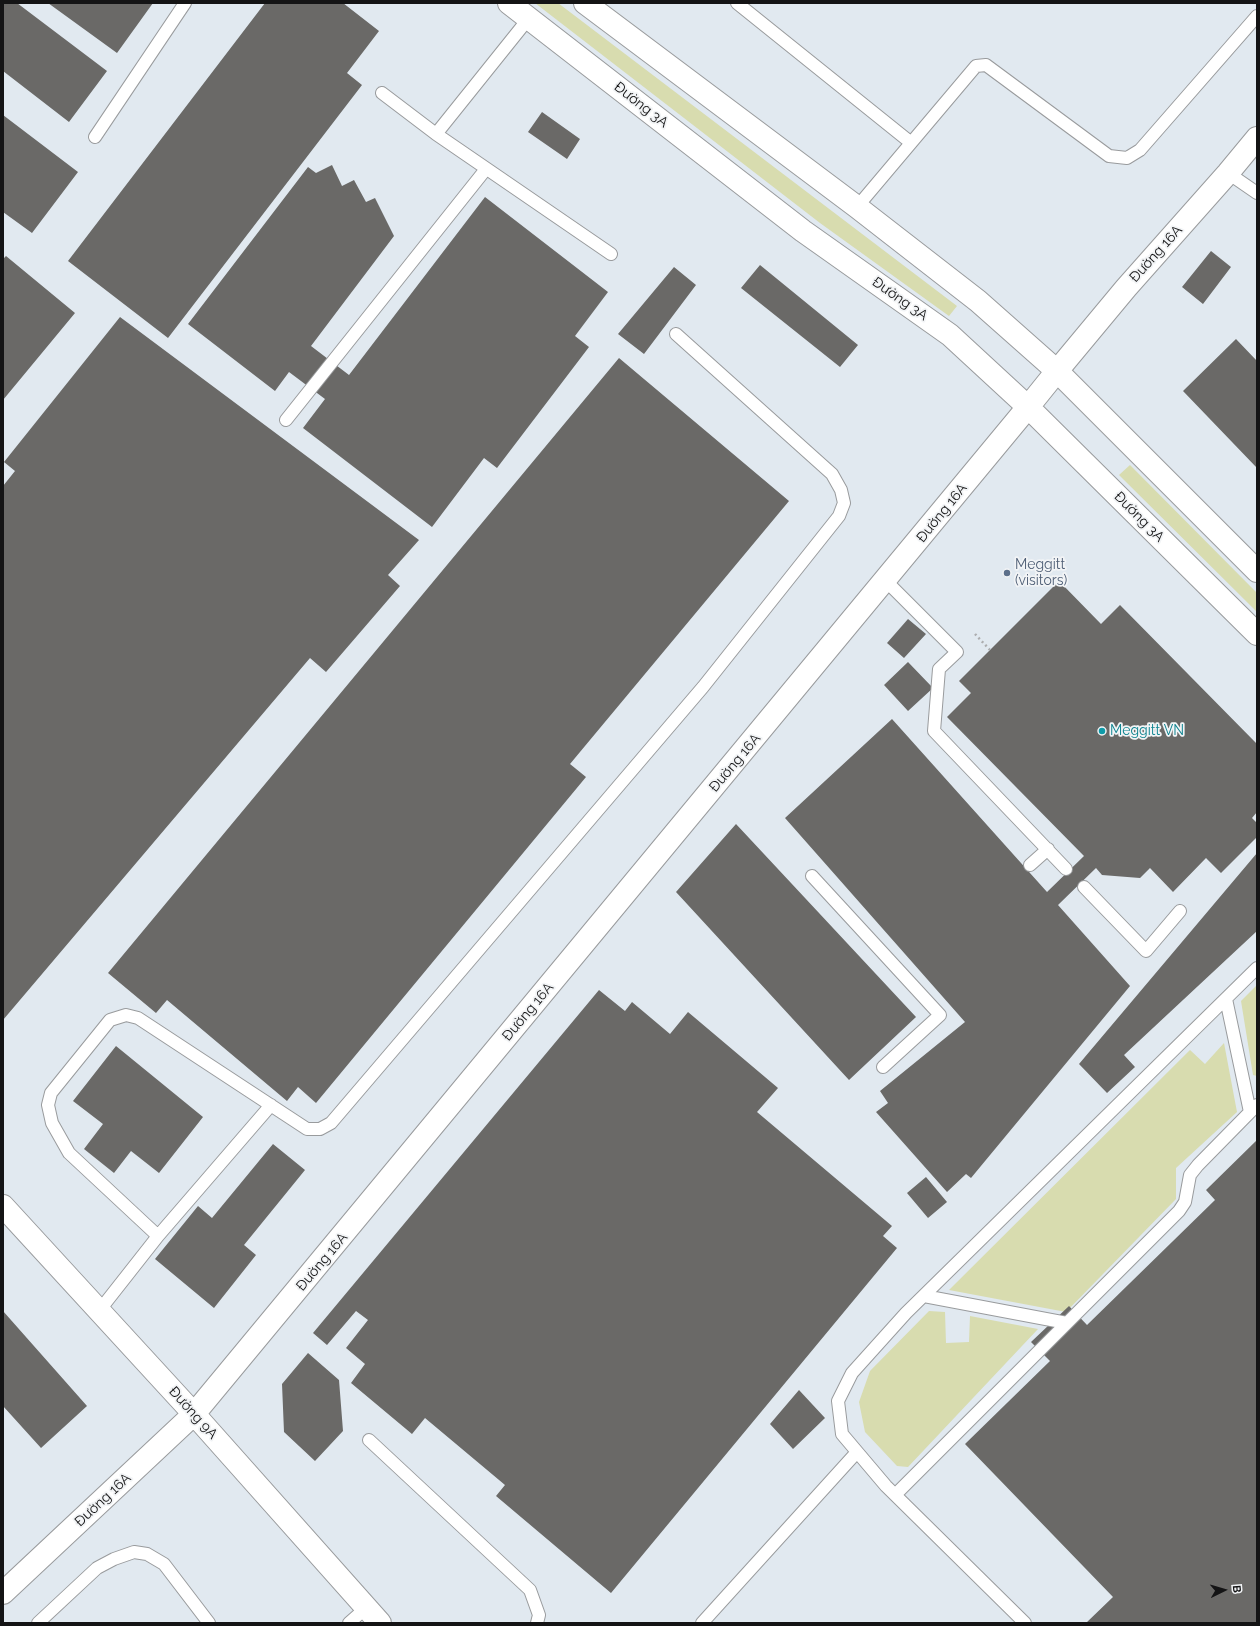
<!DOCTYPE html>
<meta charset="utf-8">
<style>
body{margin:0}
#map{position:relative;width:1260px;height:1626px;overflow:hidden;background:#f2f4f6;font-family:Raleway,sans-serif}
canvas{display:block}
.frame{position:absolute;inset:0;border:4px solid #141415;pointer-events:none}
.north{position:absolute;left:1204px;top:1570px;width:40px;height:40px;-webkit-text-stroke:3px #f2f4f6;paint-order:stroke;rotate:85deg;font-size:11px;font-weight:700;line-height:16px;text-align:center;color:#141415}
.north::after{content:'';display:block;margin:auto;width:14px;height:18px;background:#141415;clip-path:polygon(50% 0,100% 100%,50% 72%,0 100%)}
</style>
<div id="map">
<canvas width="1260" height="1626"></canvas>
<div class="frame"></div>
<div class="north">B</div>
</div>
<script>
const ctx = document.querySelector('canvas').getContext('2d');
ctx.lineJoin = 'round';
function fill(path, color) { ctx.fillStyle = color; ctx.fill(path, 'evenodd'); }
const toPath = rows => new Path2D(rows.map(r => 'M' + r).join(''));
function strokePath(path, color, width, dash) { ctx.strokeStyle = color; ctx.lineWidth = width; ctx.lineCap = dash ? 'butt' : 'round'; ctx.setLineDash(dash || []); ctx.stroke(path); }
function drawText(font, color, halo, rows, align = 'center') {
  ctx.font = font + ' Raleway,sans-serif'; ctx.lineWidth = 3.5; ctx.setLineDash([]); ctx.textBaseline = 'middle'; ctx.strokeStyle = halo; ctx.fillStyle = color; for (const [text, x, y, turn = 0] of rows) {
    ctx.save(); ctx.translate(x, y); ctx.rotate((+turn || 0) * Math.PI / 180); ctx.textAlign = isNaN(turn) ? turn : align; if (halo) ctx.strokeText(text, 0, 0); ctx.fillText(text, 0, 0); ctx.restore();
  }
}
fill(toPath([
 [3,3,1257,3,1257,1623,3,1623]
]), '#e1e9f0');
fill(toPath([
 [535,3,558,3,957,306,949,316,820,223],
 [1130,465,1257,593,1257,612,1119,475],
 [1257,985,1257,1076,1253,1075,1241,1001],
 [1224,1043,1237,1112,1176,1168,1176,1199,1066,1312,949,1290,1190,1050,1205,1064],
 [929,1311,945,1312,946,1343,969,1342,970,1316,1038,1329,908,1467,897,1466,865,1432,859,1402,870,1371]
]), '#d8dcaf');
fill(toPath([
 [3,3,17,3,107,71,69,122,3,71],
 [48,3,153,3,117,53],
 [265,3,343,3,379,31,347,73,362,85,168,338,68,261],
 [542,112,580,139,567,159,528,132],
 [3,115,78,172,32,233,3,212],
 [332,165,342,186,354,180,366,202,375,198,394,236,311,346,349,375,485,197,608,292,575,336,589,347,497,468,484,458,432,527,303,428,325,399,289,372,275,391,188,324,308,167,316,173],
 [1211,251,1231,267,1203,304,1182,287],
 [6,256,75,313,3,400,3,259],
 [760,265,858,345,840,367,741,288],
 [674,267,696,285,644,354,618,334],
 [120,317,419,540,388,575,400,586,326,672,310,658,3,1020,3,486,15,471,4,462],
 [1236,339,1257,361,1257,468,1183,391],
 [619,358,789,501,570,764,586,777,316,1103,298,1087,287,1101,167,1000,156,1013,108,973],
 [1059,581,1101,624,1120,605,1257,744,1257,812,1252,818,1257,823,1257,837,1221,873,1206,858,1173,892,1150,868,1140,878,1102,875,1096,868,1058,905,1130,986,971,1178,966,1174,947,1192,876,1112,888,1103,880,1091,965,1022,785,818,892,719,1047,892,1084,856,947,717,971,693,959,681],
 [908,619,926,634,904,658,887,643],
 [908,662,933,688,908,711,884,685],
 [736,824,916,1017,849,1080,676,892],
 [1257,853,1257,931,1124,1055,1135,1067,1107,1093,1079,1064],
 [599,990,625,1011,632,1002,670,1034,688,1012,778,1088,757,1112,892,1226,883,1236,897,1248,611,1593,496,1496,505,1485,425,1418,412,1434,351,1383,365,1364,346,1348,368,1320,356,1311,327,1345,313,1333],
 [116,1046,203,1117,159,1173,131,1151,114,1173,84,1149,103,1124,73,1101],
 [1257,1140,1257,1623,1086,1623,1113,1597,965,1444,1050,1361,1031,1342,1069,1306,1087,1325,1215,1200,1206,1190],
 [273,1144,305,1170,244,1245,256,1255,214,1308,155,1259,198,1206,212,1218],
 [926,1177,947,1202,928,1218,907,1193],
 [3,1311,87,1406,41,1448,3,1406],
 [308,1353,339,1380,343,1431,315,1461,284,1432,282,1384],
 [799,1390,825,1418,793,1449,770,1424]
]), '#6a6967');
const service = toPath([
 [737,3,910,142],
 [382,93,436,134,611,254],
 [436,134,529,18],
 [95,137,185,3],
 [1228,173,1257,193],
 [857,207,976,66,986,65,1109,156,1127,158,1140,150,1257,16],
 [286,420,486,169],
 [886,581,957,652,939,669,934,731,1066,869],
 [1030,865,1048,849],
 [812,876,940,1015,883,1067],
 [1084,887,1146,951,1180,911],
 [1226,999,1250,1112],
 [158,1236,271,1105],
 [924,1296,1067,1323],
 [99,1311,158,1236,69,1153,52,1123,48,1105,51,1093,110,1020,126,1015,138,1018,307,1129,320,1129,331,1123,703,687,839,516,844,503,841,490,832,474,676,334],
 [369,1440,530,1590,539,1615,537,1623],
 [895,1495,1179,1211,1185,1202,1190,1175,1198,1165,1257,1105],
 [38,1623,97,1568,114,1559,134,1552,147,1554,164,1564,209,1623],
 [349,1623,366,1608],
 [702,1623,857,1452],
 [1025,1623,886,1486,842,1434,838,1401,852,1373,906,1313,1257,968]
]);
const minor = toPath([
 [1057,371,1126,288,1228,173,1257,138],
 [3,1206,194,1414,380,1623],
 [3,1593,194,1414,1028,407]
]);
const tertiary = toPath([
 [509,3,803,231,950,335,1028,407,1257,634],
 [585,3,857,207,978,301,1057,371,1257,571],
 [1028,407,1057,371]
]);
strokePath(service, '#999b9d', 14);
strokePath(minor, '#999b9d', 24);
strokePath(tertiary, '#999b9d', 24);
strokePath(toPath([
 [975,634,990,650]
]), '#acadaf', 2.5, [2, 3]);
strokePath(service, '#fff', 12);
strokePath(minor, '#fff', 22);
strokePath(tertiary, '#fff', 22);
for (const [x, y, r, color] of [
 [1007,573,4,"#5c6f8a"],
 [1102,731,4,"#0f9aa8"]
]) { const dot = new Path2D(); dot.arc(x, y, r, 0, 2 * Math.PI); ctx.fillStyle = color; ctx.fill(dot); strokePath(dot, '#f2f4f6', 1.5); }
drawText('14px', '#141415', '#f2f4f6', [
 ["Đường 3A",641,105,38],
 ["Đường 16A",1156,254,-48],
 ["Đường 3A",900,299,35],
 ["Đường 16A",942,513,-51],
 ["Đường 3A",1139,517,45],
 ["Đường 16A",735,763,-50],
 ["Đường 16A",528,1012,-50],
 ["Đường 16A",322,1262,-50],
 ["Đường 9A",193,1413,48],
 ["Đường 16A",103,1500,-43]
]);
drawText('14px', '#4e5e75', '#f2f4f6', [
 ["Meggitt",1015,565],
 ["(visitors)",1015,581]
], 'left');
drawText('14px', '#0d838f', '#f2f4f6', [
 ["Meggitt VN",1110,731]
], 'left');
</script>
